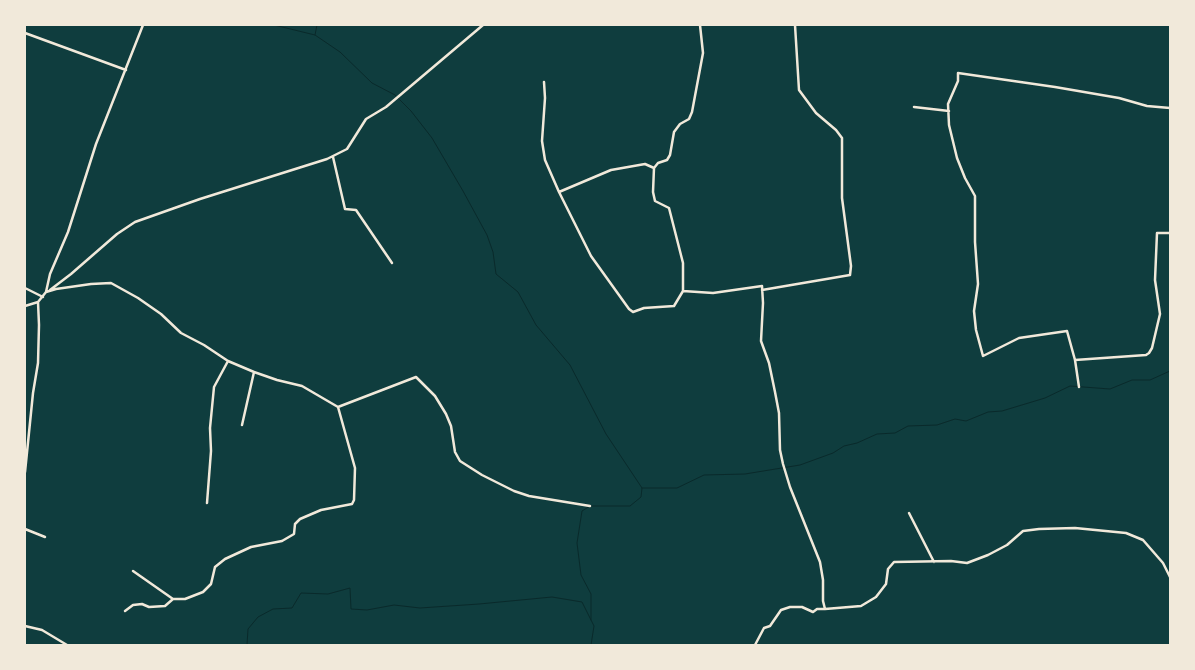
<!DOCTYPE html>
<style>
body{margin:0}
#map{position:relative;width:1195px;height:670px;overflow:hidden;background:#0f3d3e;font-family:Barlow,sans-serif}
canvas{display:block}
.frame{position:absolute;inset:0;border:26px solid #f1e9da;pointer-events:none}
</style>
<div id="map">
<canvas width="1195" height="670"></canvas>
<div class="frame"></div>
</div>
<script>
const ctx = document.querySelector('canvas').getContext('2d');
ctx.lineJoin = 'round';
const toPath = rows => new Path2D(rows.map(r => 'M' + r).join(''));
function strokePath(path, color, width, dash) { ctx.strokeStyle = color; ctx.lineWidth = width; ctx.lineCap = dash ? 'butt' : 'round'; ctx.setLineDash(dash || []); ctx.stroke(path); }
strokePath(toPath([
 [274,25,315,35,340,52,372,83,395,95,411,111,432,138,463,191,487,235,493,252,496,274,518,292,536,325,570,365,606,434,642,488,641,497,630,506,590,506,582,511,577,543,581,575,591,594,591,620],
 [315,35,317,25],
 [642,488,677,488,704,475,745,474,800,465,833,453,844,446,857,443,877,434,895,433,908,426,937,425,955,419,966,421,988,412,1002,411,1045,398,1070,386,1110,389,1132,380,1150,380,1170,371],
 [247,645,248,629,258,617,273,609,292,608,301,593,328,594,350,588,351,609,367,610,394,605,420,608,479,604,552,597,582,602,594,626,591,645]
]), '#0a2a2b', 1);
strokePath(toPath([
 [700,25,703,53,692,112,689,119,680,124,674,132,670,155,667,160,658,163,654,168,653,192,655,201,669,208,683,263,683,291,713,293,762,286,763,303,761,341,769,363,775,392,779,413,780,450,783,464,790,487,820,562,823,580,823,601,825,609,861,606,876,597,886,584,888,569,894,562,951,561,967,563,988,555,1007,545,1023,531,1039,529,1075,528,1126,533,1143,540,1163,563,1170,577],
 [25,33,126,70],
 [544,82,545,98,542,141,545,160,559,192,591,256,629,309,633,312,644,308,674,306,683,291],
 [914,107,949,111],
 [333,157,345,209,356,210,392,263],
 [559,192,611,170,645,164,654,168],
 [25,288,43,297],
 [50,290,71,274,117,234,135,222,200,199,327,159,347,149,366,119,386,107,483,25],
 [762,290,850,275,851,266,842,198,842,138,836,130,816,113,799,90,795,25],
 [46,292,50,274,68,232,96,144,143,25],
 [25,306,38,302],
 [1075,360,1146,355,1149,353,1152,348,1160,314,1155,280,1157,233,1170,233],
 [228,361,254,372,242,425],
 [1079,387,1075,360,1067,331,1019,338,983,356,976,330,974,311,978,284,975,242,975,196,965,178,957,158,949,125,948,104,958,81,958,73,1055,87,1119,98,1147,106,1170,108],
 [338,407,416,377,435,396,446,414,451,426,455,452,460,461,482,475,514,491,529,496,590,506],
 [25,472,33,393,38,363,39,325,38,302,46,292,56,289,91,284,111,283,138,298,161,314,181,333,204,345,228,361,214,387,210,428,211,451,207,503],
 [909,513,934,562],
 [25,529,45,537],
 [133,571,173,599,185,599,203,592,211,584,215,567,225,559,251,547,282,541,294,534,295,524,300,519,321,510,352,504,354,500,355,468,338,407,302,386,277,380,254,372],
 [125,611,133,605,142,604,149,607,165,606,173,599],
 [25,626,42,630,67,645],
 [755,645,764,628,770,626,781,610,790,607,802,607,813,612,817,609,825,609]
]), '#f1e9da', 2.5);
</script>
